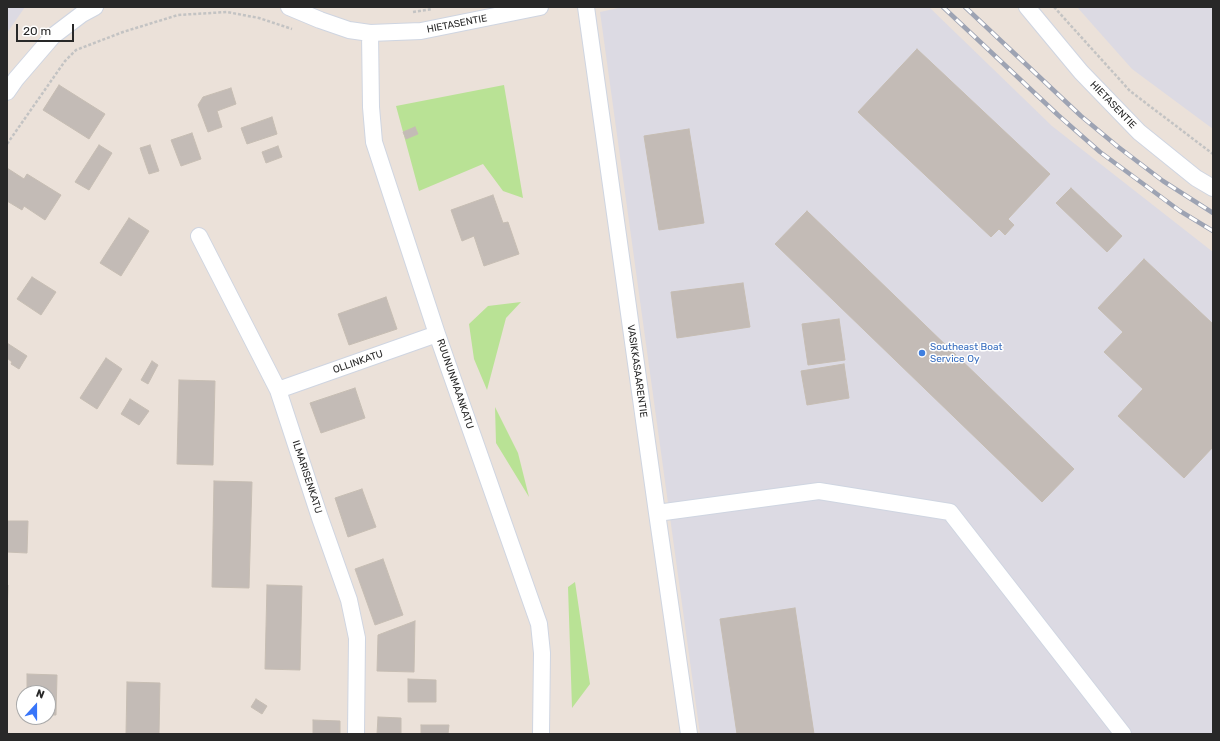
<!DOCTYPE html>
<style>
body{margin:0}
#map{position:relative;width:1220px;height:741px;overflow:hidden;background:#ebe1d9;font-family:Rubik,sans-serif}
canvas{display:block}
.frame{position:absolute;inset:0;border:8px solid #282828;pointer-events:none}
.north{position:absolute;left:16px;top:685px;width:40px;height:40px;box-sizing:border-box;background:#fff;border:1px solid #a9a9a9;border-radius:50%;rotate:21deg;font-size:11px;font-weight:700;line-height:16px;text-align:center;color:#282828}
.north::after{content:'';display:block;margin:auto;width:14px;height:18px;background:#3875f9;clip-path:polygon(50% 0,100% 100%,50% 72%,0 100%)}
.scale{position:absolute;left:16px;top:24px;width:58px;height:18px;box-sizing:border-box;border:2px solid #282828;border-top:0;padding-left:5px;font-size:12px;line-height:14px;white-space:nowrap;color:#282828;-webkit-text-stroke:3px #fff;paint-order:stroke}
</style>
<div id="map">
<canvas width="1220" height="741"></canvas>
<div class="frame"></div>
<div class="north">N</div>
<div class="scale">20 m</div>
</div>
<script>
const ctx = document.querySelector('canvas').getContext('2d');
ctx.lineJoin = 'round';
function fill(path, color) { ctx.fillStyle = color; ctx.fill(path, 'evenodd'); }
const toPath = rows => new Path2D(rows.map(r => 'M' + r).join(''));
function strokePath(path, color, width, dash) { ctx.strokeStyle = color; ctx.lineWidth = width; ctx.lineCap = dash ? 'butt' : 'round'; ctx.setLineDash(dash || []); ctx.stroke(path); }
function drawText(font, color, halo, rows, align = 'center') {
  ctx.font = font + ' Rubik,sans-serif'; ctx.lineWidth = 3; ctx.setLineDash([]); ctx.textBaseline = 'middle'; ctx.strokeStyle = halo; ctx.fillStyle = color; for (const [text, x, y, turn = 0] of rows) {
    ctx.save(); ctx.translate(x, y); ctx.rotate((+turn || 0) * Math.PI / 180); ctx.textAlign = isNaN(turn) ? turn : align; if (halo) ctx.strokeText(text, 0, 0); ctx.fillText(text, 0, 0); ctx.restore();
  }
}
fill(toPath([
 [7,7,25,7,7,33],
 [623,7,929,7,1052,126,1213,252,1213,734,700,734,600,12],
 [1077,7,1213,7,1213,129,1132,69]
]), '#dcdae3');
fill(toPath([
 [504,85,523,198,503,191,483,164,419,191,396,106],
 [521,302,506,318,487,390,474,359,469,324,488,306],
 [495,407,518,453,529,497,496,443],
 [575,582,590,684,572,708,568,587]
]), '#b9e295');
const building = toPath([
 [917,49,1050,174,1008,219,1014,225,1005,235,999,229,991,237,858,112,917,49],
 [59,85,105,114,89,139,43,110,59,85],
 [231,88,236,104,217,111,222,127,208,132,198,105,203,97,231,88],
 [272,117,277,134,247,144,241,128,272,117],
 [415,127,418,134,406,139,403,132,415,127],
 [689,129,704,223,659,230,644,136,689,129],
 [192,133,201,159,181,166,171,140,192,133],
 [99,145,112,153,89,190,75,182,99,145],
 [150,145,159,171,149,174,140,148,150,145],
 [278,146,282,157,266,163,262,152,278,146],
 [7,168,24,179,27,174,61,195,45,220,24,206,22,210,7,201,7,168],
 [1071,188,1122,236,1107,252,1056,203,1071,188],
 [493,195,503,223,508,222,519,254,484,266,474,236,462,241,451,210,493,195],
 [807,211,1074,469,1042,502,775,244,807,211],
 [129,218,149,231,121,276,100,263,129,218],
 [1144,259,1213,324,1213,447,1184,478,1118,416,1143,389,1104,352,1123,332,1098,308,1144,259],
 [32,277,56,292,41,315,17,299,32,277],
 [743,283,750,327,677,338,671,292,743,283],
 [386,297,397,329,349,345,338,314,386,297],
 [839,319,845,360,808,365,802,324,839,319],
 [7,343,27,356,19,369,11,364,12,362,7,358,7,343],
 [106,358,122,369,97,409,80,398,106,358],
 [152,361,158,365,148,384,141,380,152,361],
 [844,364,849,398,807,405,801,371,844,364],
 [179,380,215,381,213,465,177,464,179,380],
 [355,388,365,418,321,433,310,403,355,388],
 [130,399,149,411,139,425,121,414,130,399],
 [214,481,252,482,249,588,212,587,214,481],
 [362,489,376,527,348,537,335,498,362,489],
 [7,521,28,521,27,553,7,552,7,521],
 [383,559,403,615,375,625,355,569,383,559],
 [7,585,8,585,7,619,7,585],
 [267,585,302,586,300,670,265,669,267,585],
 [795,608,814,734,737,734,720,619,795,608],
 [415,621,414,672,377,671,378,635,415,621],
 [27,674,57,675,56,715,48,715,48,693,27,693,27,674],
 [408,679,436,680,436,702,408,702,408,679],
 [127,682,160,683,159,734,126,734,127,682],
 [256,699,267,706,262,714,251,707,256,699],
 [378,717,401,718,401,734,377,734,378,717],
 [313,720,340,721,340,734,313,734,313,720],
 [421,725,449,725,448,734,421,734,421,725]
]);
fill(building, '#c3bbb6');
strokePath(building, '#c6bdb3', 1);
const minor = toPath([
 [289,7,320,20,349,30,370,33,421,31,540,7],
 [586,7,657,513,689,734],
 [1027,7,1081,72,1139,132,1196,178,1213,188],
 [370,33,371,107,374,142,437,334,539,624,542,653,541,734],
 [7,92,16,79,53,36,82,14,95,7],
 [199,236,278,390,320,518,349,600,357,638,356,734],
 [278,390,437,334],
 [657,513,819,491,950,512,1123,734]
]);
strokePath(minor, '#cfd5e1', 18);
strokePath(toPath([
 [1054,7,1130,91,1213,154],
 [413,12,432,9],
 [7,144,65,61,76,50,123,32,178,15,227,12,259,18,292,29]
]), '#c3c3c3', 2.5, [3, 2]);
strokePath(minor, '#fff', 16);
const rail = toPath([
 [943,7,1058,115,1100,152,1180,211,1213,231],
 [965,7,1081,116,1117,146,1163,181,1213,213]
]);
strokePath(rail, '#9da3b3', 4.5);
strokePath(rail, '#fff', 3, [9]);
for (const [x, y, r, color] of [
 [922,353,4,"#3f7fe0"]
]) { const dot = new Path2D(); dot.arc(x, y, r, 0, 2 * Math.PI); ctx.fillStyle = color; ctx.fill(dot); strokePath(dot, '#fff', 1.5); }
drawText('10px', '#282828', '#fff', [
 ["HIETASENTIE",457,24,-11],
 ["HIETASENTIE",1113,105,46],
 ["OLLINKATU",358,362,-19],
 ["VASIKKASAARENTIE",637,371,82],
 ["RUUNUNMAANKATU",455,384,71],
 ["ILMARISENKATU",307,477,72]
]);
drawText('10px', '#366cbe', '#fff', [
 ["Southeast Boat",930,347],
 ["Service Oy",930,359]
], 'left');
</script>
